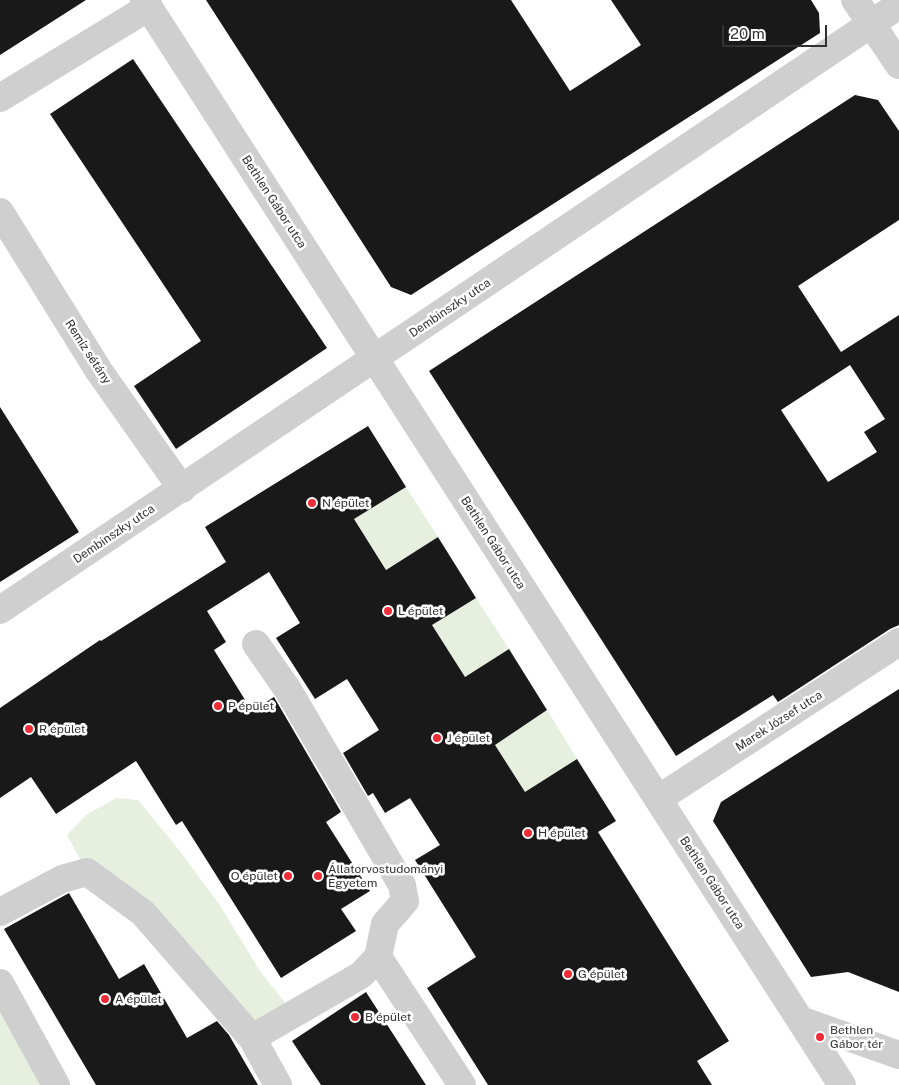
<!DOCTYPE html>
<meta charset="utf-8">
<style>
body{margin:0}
#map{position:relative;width:899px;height:1085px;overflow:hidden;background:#fff;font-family:"Public Sans",sans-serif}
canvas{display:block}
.scale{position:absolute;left:722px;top:25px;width:105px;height:22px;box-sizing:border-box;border:2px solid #323232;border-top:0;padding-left:6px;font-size:15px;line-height:18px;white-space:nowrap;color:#323232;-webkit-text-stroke:4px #fff;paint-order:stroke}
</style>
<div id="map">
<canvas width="899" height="1085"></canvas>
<div class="scale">20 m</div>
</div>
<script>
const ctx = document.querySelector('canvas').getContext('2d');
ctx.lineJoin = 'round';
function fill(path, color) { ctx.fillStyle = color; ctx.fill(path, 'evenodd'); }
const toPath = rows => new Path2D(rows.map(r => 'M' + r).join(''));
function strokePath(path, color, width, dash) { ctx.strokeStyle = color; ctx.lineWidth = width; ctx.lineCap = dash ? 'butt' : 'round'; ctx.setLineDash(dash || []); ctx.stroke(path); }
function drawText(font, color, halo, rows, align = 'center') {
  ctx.font = font + ' "Public Sans",sans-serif'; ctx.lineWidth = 5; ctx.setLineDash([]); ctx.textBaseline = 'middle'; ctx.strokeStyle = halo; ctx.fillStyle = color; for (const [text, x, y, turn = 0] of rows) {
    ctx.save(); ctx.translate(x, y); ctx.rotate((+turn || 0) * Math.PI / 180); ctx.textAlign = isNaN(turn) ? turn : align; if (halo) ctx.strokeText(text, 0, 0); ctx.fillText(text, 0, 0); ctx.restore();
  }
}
fill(toPath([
 [406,487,438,537,386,569,354,519],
 [476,598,509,649,465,677,432,625],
 [547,710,577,759,525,792,495,745],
 [116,798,138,800,179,850,219,904,260,971,294,1014,252,1038,87,872,67,835,86,815],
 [0,983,56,1085,0,1085]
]), '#e7efdf');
fill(toPath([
 [0,0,86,0,0,55],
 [206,0,511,0,570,91,641,45,611,0,811,0,819,13,820,33,411,295,391,287],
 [133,59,327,348,176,449,134,386,201,341,50,114],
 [855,95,878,100,899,131,899,220,798,286,841,352,899,315,899,625,890,629,778,702,773,695,676,756,429,371],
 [850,365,885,419,864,432,877,452,828,482,781,410],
 [0,407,79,532,0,582],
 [368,426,406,487,354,519,386,570,438,537,476,598,432,625,465,677,509,649,547,710,495,745,525,792,577,759,616,821,598,832,729,1041,697,1061,712,1085,488,1085,427,988,476,957,415,860,440,845,410,798,385,813,373,793,368,796,343,753,379,730,347,679,315,699,276,638,300,623,269,572,207,611,226,642,214,650,252,711,274,697,341,812,326,822,370,891,341,909,356,931,281,978,182,821,176,825,136,761,56,814,31,777,0,798,0,708,100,640,101,641,226,562,205,527],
 [899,689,899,992,848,972,811,977,713,821,721,802],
 [69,893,119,979,144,964,187,1038,217,1021,229,1035,258,1085,96,1085,4,929],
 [366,992,426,1085,321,1085,292,1041]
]), '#191919');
strokePath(toPath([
 [144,0,842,1085],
 [855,0,899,65],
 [0,98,149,7],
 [0,212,99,371,182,489],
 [0,610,899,5],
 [658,799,899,642],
 [0,912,62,879,87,872,143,913,252,1038,278,1085],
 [378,957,462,1085],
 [0,983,56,1085],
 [800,1020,899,1055],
 [252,1038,361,975,378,957,385,924,405,901,402,885,288,690,256,644]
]), '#cfcfcf', 28);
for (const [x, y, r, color] of [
 [312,503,5,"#f02c36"],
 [388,611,5,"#f02c36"],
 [218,706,5,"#f02c36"],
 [29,729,5,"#f02c36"],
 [437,738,5,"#f02c36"],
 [528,833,5,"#f02c36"],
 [288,876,5,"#f02c36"],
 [318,876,5,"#f02c36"],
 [568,974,5,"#f02c36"],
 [105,999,5,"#f02c36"],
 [355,1017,5,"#f02c36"],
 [820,1037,5,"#f02c36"]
]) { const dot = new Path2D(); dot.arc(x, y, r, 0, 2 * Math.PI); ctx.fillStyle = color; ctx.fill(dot); strokePath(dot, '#fff', 2); }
drawText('12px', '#323232', '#fff', [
 ["Bethlen Gábor utca",274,202,57],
 ["Dembinszky utca",450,308,-34],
 ["Remíz sétány",88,352,57],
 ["Dembinszky utca",114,534,-34],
 ["Bethlen Gábor utca",493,543,57],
 ["Marek József utca",779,721,-33],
 ["Bethlen Gábor utca",712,883,57]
]);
drawText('12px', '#323232', '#fff', [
 ["N épület",322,503],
 ["L épület",398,611],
 ["P épület",228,706],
 ["R épület",39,729],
 ["J épület",447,738],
 ["H épület",538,833],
 ["Állatorvostudományi",328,869],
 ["Egyetem",328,883],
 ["O épület",278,876,"right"],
 ["G épület",578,974],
 ["A épület",115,999],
 ["B épület",365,1017],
 ["Bethlen",830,1030],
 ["Gábor tér",830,1044]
], 'left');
</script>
